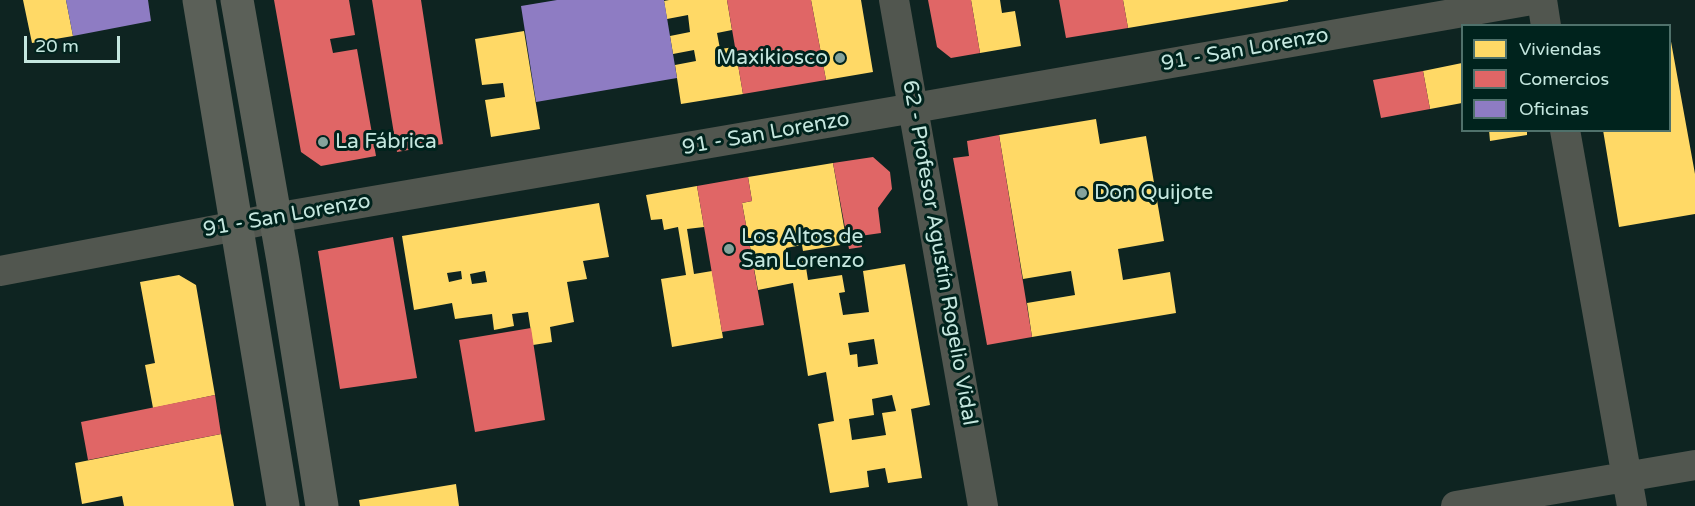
<!DOCTYPE html>
<meta charset="utf-8">
<style>
body{margin:0}
#map{position:relative;width:1695px;height:506px;overflow:hidden;background:#0e2421;font-family:"Varela Round",sans-serif}
canvas{display:block}
.legend{position:absolute;left:1461px;top:24px;width:210px;height:108px;box-sizing:border-box;background:#00231d;border:2px solid #4f716b;margin:0;padding:8px 10px;list-style:none;font-size:18px;color:#c5e7df}
.legend li{display:flex;align-items:center;gap:12px;height:30px}
.legend b{width:30px;border:2px solid #4f716b}
.scale{position:absolute;left:24px;top:36px;width:96px;height:27px;box-sizing:border-box;border:3px solid #c5e7df;border-top:0;padding-left:8px;font-size:18px;line-height:21px;white-space:nowrap;color:#c5e7df;-webkit-text-stroke:4px #00231d;paint-order:stroke}
</style>
<div id="map">
<canvas width="1695" height="506"></canvas>
<ul class="legend">
<li><b style="height:16px;background:#ffd966"></b>Viviendas</li>
<li><b style="height:16px;background:#e06666"></b>Comercios</li>
<li><b style="height:16px;background:#8e7cc3"></b>Oficinas</li>
</ul>
<div class="scale">20 m</div>
</div>
<script>
const ctx = document.querySelector('canvas').getContext('2d');
ctx.lineJoin = 'round';
function fill(path, color) { ctx.fillStyle = color; ctx.fill(path, 'evenodd'); }
const toPath = rows => new Path2D(rows.map(r => 'M' + r).join(''));
function strokePath(path, color, width, dash) { ctx.strokeStyle = color; ctx.lineWidth = width; ctx.lineCap = dash ? 'butt' : 'round'; ctx.setLineDash(dash || []); ctx.stroke(path); }
function drawText(font, color, halo, rows, align = 'center') {
  ctx.font = font + ' "Varela Round",sans-serif'; ctx.lineWidth = 6; ctx.setLineDash([]); ctx.textBaseline = 'middle'; ctx.strokeStyle = halo; ctx.fillStyle = color; for (const [text, x, y, turn = 0] of rows) {
    ctx.save(); ctx.translate(x, y); ctx.rotate((+turn || 0) * Math.PI / 180); ctx.textAlign = isNaN(turn) ? turn : align; if (halo) ctx.strokeText(text, 0, 0); ctx.fillText(text, 0, 0); ctx.restore();
  }
}
fill(toPath([
 [23,0,66,0,73,36,32,43],
 [669,0,727,0,732,30,717,33,720,49,735,47,743,94,681,104,675,65,696,61,694,50,673,54,670,36,690,32,688,15,667,19,664,1],
 [811,0,861,0,873,72,826,80],
 [971,0,1000,0,1002,13,1015,11,1021,46,980,53],
 [1123,0,1288,0,1288,1,1128,28],
 [524,31,540,129,491,137,485,100,505,97,503,83,482,85,475,39],
 [1670,36,1695,174,1695,214,1619,227,1603,130,1670,130],
 [1462,63,1462,103,1430,109,1423,71],
 [1096,119,1100,144,1146,136,1164,241,1118,249,1123,280,1170,272,1176,313,1032,337,1027,303,1075,295,1071,271,1023,279,999,135],
 [1489,130,1527,130,1527,135,1490,141],
 [833,163,847,244,803,251,802,245,786,248,788,264,805,261,808,280,842,275,845,292,839,293,843,315,869,312,863,271,905,264,930,405,911,409,922,478,888,483,885,468,867,471,869,487,830,493,818,424,834,421,826,372,808,376,793,283,758,290,742,203,752,201,748,177],
 [874,339,878,364,858,367,857,354,850,355,848,343],
 [892,395,896,411,882,413,886,435,852,440,849,419,874,415,872,399],
 [697,186,704,227,687,229,694,274,712,271,723,338,672,347,661,279,686,275,678,227,664,230,662,219,651,220,646,195],
 [599,203,609,257,583,261,587,279,567,282,574,322,550,327,552,342,533,345,528,312,512,314,514,326,494,330,492,314,455,319,452,303,414,310,402,236],
 [461,271,462,279,449,282,447,273],
 [485,271,487,282,472,284,470,274],
 [179,275,196,285,215,395,153,408,145,365,155,363,140,282],
 [221,434,234,506,124,506,122,496,82,504,75,463],
 [456,484,459,506,360,506,359,500]
]), '#ffd966');
fill(toPath([
 [274,0,349,0,355,35,330,39,333,53,357,49,376,156,321,166,301,152],
 [372,0,421,0,443,144,397,152],
 [727,0,811,0,826,80,743,94],
 [928,0,971,0,980,53,951,58,937,47],
 [1059,0,1123,0,1128,28,1066,38],
 [1423,71,1430,109,1381,118,1373,80],
 [999,135,1032,337,987,345,953,158,969,156,967,141],
 [873,157,890,172,892,189,878,208,881,233,860,236,862,247,849,249,833,163],
 [748,177,752,201,742,203,764,325,722,332,697,186],
 [393,237,417,378,340,389,318,251],
 [531,328,545,420,475,432,459,340],
 [215,395,221,434,88,460,81,422]
]), '#e06666');
fill(toPath([
 [66,0,148,0,151,21,73,36],
 [557,0,664,0,677,78,536,102,521,6]
]), '#8e7cc3');
strokePath(toPath([
 [894,0,983,506],
 [1542,0,1546,26],
 [1565,130,1632,506],
 [0,271,237,226,274,218,914,108,1532,0],
 [1456,506,1695,465]
]), '#51564f', 30);
strokePath(toPath([
 [199,0,283,506],
 [237,0,283,261,322,506]
]), '#5b6058', 33);
for (const [x, y, r, color] of [
 [840,58,6,"#85a39c"],
 [323,142,6,"#85a39c"],
 [1082,193,6,"#85a39c"],
 [729,249,6,"#85a39c"]
]) { const dot = new Path2D(); dot.arc(x, y, r, 0, 2 * Math.PI); ctx.fillStyle = color; ctx.fill(dot); strokePath(dot, '#00231d', 2); }
drawText('21px', '#c5e7df', '#00231d', [
 ["91 - San Lorenzo",1245,50,-10],
 ["91 - San Lorenzo",766,134,-10],
 ["91 - San Lorenzo",287,216,-10],
 ["62 - Profesor Agustín Rogelio Vidal",939,253,80]
]);
drawText('21px', '#c5e7df', '#00231d', [
 ["Maxikiosco",828,58,"right"],
 ["La Fábrica",335,142],
 ["Don Quijote",1094,193],
 ["Los Altos de",741,237],
 ["San Lorenzo",741,261]
], 'left');
</script>
